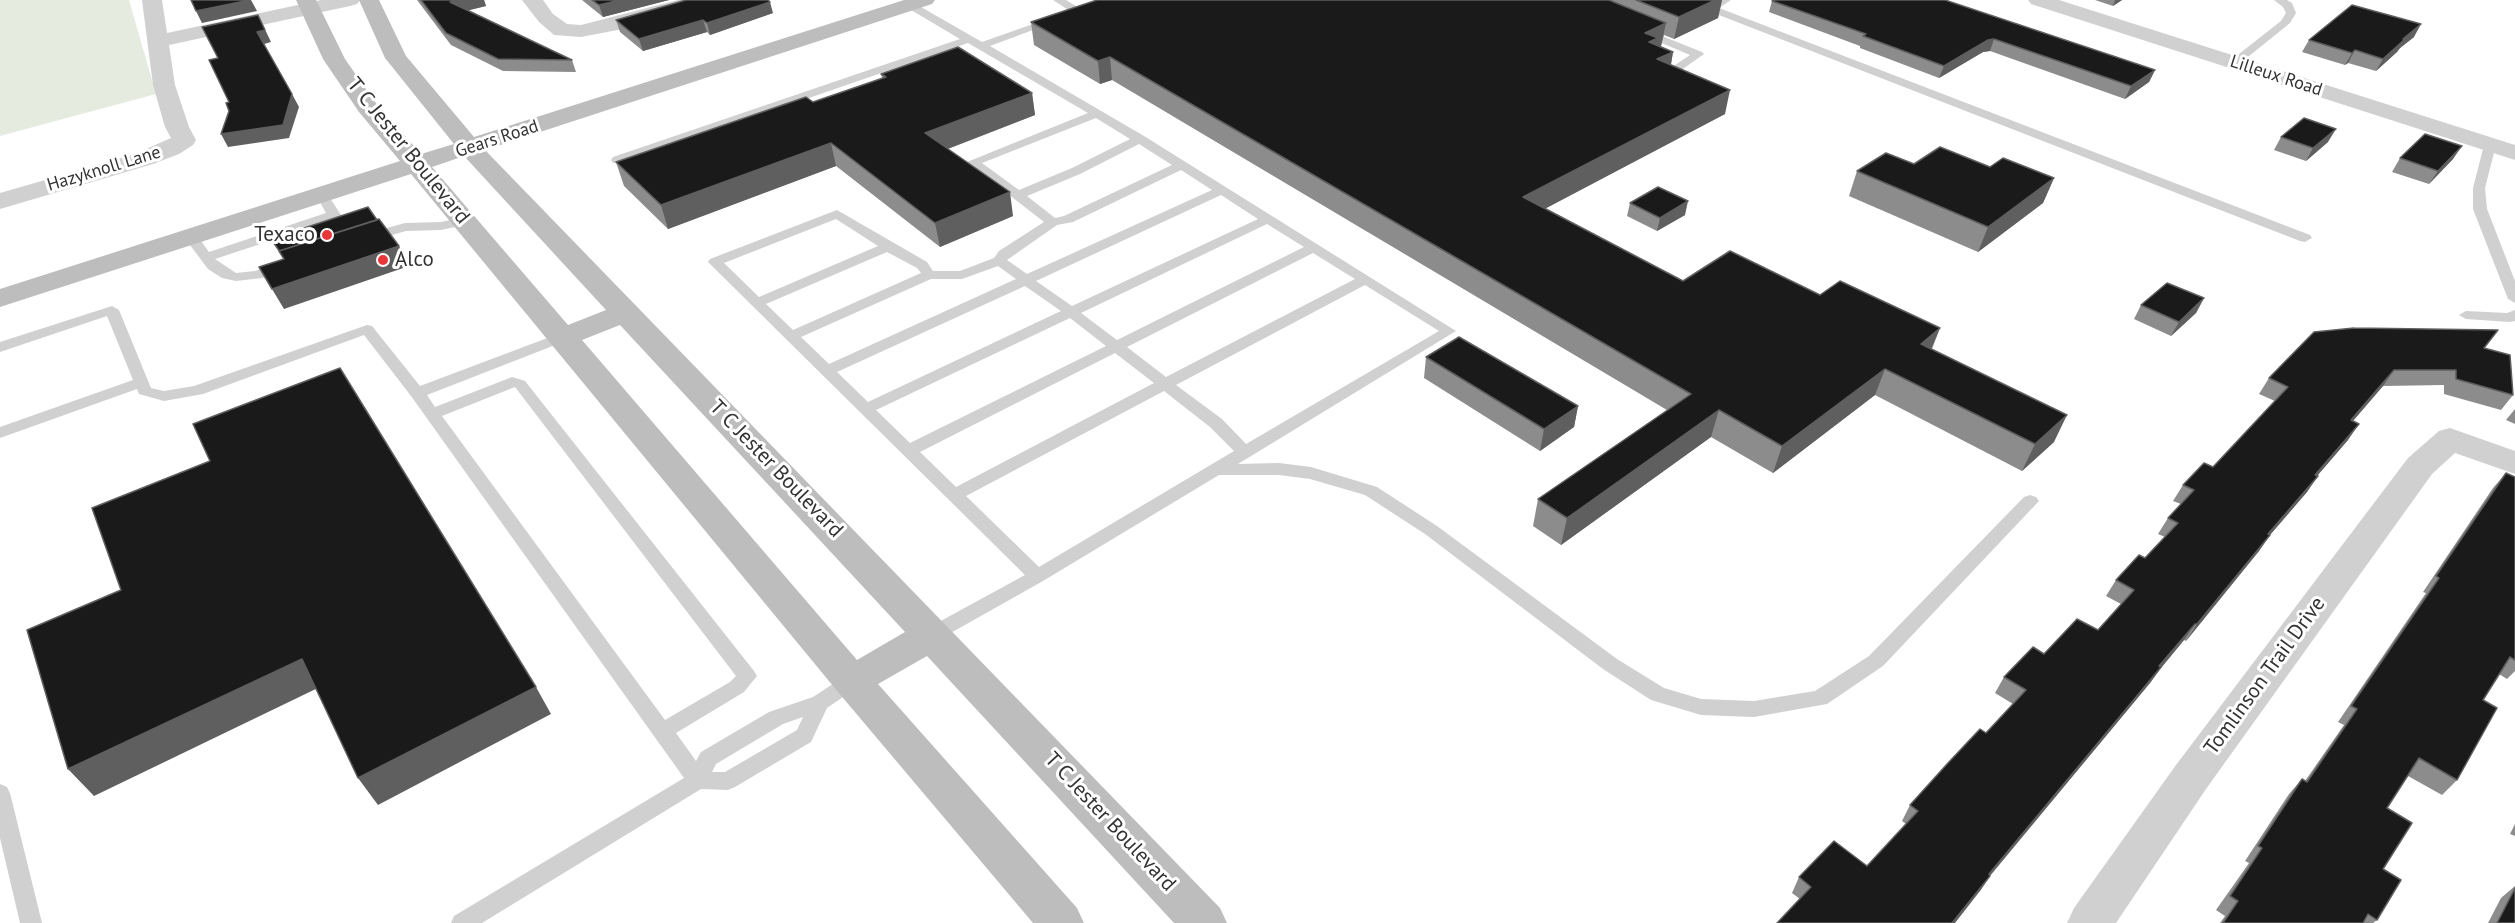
<!DOCTYPE html>
<style>
body{margin:0}
canvas{display:block;background:#fff}
</style>
<canvas width="2515" height="923"></canvas>
<script>
const ctx = document.querySelector('canvas').getContext('2d');
ctx.lineJoin = 'round';
function fill(path, color) { ctx.fillStyle = color; ctx.fill(path, 'evenodd'); }
const toPath = rows => new Path2D(rows.map(r => 'M' + r).join(''));
function strokePath(path, color, width, dash) { ctx.strokeStyle = color; ctx.lineWidth = width; ctx.lineCap = dash ? 'butt' : 'round'; ctx.setLineDash(dash || []); ctx.stroke(path); }
function drawText(font, color, halo, rows, align = 'center') {
  ctx.font = font + ' "PT Sans",sans-serif'; ctx.lineWidth = 6; ctx.setLineDash([]); ctx.textBaseline = 'middle'; ctx.strokeStyle = halo; ctx.fillStyle = color; for (const [text, x, y, turn = 0] of rows) {
    ctx.save(); ctx.translate(x, y); ctx.rotate((+turn || 0) * Math.PI / 180); ctx.textAlign = isNaN(turn) ? turn : align; if (halo) ctx.strokeText(text, 0, 0); ctx.fillText(text, 0, 0); ctx.restore();
  }
}
fill(toPath([
 [0,0,129,0,156,94,0,136]
]), '#e5ecdf');
fill(toPath([
 [1053,0,1066,0,1084,11,990,46,1144,136,1456,331,1238,464,1279,463,1311,467,1377,487,1437,526,1617,659,1664,688,1701,699,1754,701,1815,691,1869,656,2024,497,2030,495,2036,497,2039,501,1883,666,1827,704,1754,717,1701,715,1651,700,1603,669,1425,534,1365,495,1310,479,1279,475,1219,475,1043,581,940,639,933,641,926,639,924,634,926,629,1025,575,708,262,710,259,837,210,927,262,933,271,960,271,994,258,999,251,1044,222,967,162,1088,113,968,43,621,163,613,163,611,160,613,157,960,39,906,7,906,3,914,3,982,42,1070,11,1053,0],
 [1096,118,1130,139,1072,168,1019,190,982,163,1096,118],
 [1139,144,1172,165,1064,216,1055,218,1027,196,1080,174,1139,144],
 [1181,170,1212,190,1027,274,1007,260,1057,225,1073,222,1181,170],
 [1221,195,1258,219,1072,306,1036,281,1221,195],
 [836,219,878,246,759,297,724,263,836,219],
 [1267,224,1304,247,1117,340,1081,313,1267,224],
 [887,252,917,268,921,273,793,330,766,304,887,252],
 [1313,253,1355,279,1166,377,1127,347,1313,253],
 [998,266,1016,279,829,364,801,337,931,279,962,279,998,266],
 [1365,285,1439,331,1246,444,1222,419,1176,385,1365,285],
 [1025,286,1061,311,868,402,837,372,1025,286],
 [1070,318,1106,346,910,443,876,410,1070,318],
 [1115,353,1154,383,956,487,920,452,1115,353],
 [1164,391,1210,427,1234,451,1039,567,966,496,1164,391],
 [1718,0,1731,0,1719,8,2310,235,2312,238,2305,242,2300,241,1706,10,1706,6,1718,0],
 [2274,0,2287,0,2292,3,2296,13,2290,23,2238,65,2230,65,2230,61,2281,21,2286,13,2283,7,2274,0],
 [1642,28,1702,52,1704,54,1680,71,1672,71,1672,67,1690,55,1638,33,1637,31,1642,28],
 [2490,141,2496,145,2485,188,2487,209,2515,281,2515,303,2508,299,2473,209,2473,188,2484,145,2490,141],
 [322,191,328,195,341,215,339,218,215,259,236,273,255,271,282,262,289,266,287,269,262,278,236,281,222,278,208,269,184,237,191,233,196,234,209,252,326,213,316,195,322,191],
 [464,217,471,221,469,224,441,230,406,231,367,242,360,238,362,235,405,223,441,222,464,217],
 [112,306,119,310,151,388,164,391,194,386,367,325,372,326,420,386,558,334,568,334,570,337,568,340,427,395,435,407,507,379,512,377,525,381,754,671,757,676,744,692,676,733,696,761,701,752,769,712,813,697,845,676,852,673,859,676,862,681,859,686,827,708,811,742,735,787,728,790,701,789,482,923,451,923,454,916,684,778,411,396,364,335,203,394,164,401,139,394,137,389,0,438,0,427,133,380,107,316,0,352,0,342,112,306],
 [515,387,736,676,730,682,665,720,442,416,515,387],
 [803,717,797,730,725,772,712,772,716,764,783,724,803,717],
 [2515,310,2515,321,2510,322,2466,319,2459,315,2466,311,2507,313,2515,310],
 [0,784,7,787,10,793,42,923,20,923,0,838,0,784]
]), '#d0d0d0');
fill(toPath([
 [142,0,162,0,167,33,321,0,360,0,357,4,350,6,169,45,175,85,189,127,196,140,193,145,179,154,153,164,0,209,0,193,135,154,171,138,165,127,153,85,142,0],
 [522,0,543,0,553,14,567,24,581,25,678,0,711,0,708,4,628,28,581,37,554,35,539,22,522,0],
 [2028,0,2059,0,2515,145,2515,160,2031,4,2028,0],
 [2450,428,2515,451,2515,474,2455,453,2432,474,2206,789,2116,923,2067,923,2074,908,2176,765,2408,458,2439,431,2450,428]
]), '#d0d0d0');
fill(toPath([
 [296,0,316,0,345,59,375,102,421,154,454,144,385,58,359,0,379,0,406,56,474,137,904,0,935,0,932,4,485,150,1220,908,1227,923,1174,923,927,656,878,684,1077,908,1084,923,1033,923,838,692,411,174,0,307,0,289,400,161,359,112,323,59,296,0],
 [464,156,606,310,568,325,432,167,464,156],
 [620,325,905,632,857,660,582,340,620,325]
]), '#bdbdbd');
fill(toPath([
 [417,0,484,0,486,6,468,10,572,60,576,72,503,71,451,45],
 [582,0,669,0,603,17],
 [1097,0,1722,0,1718,18,1674,39,1664,35,1661,46,1660,46,1673,52,1671,65,1725,114,1545,208,1683,281,1820,295,1940,328,1932,349,2054,442,2022,471,1875,395,1773,473,1711,437,1561,545,1533,526,1538,499,1667,410,1112,80,1100,84,1034,45,1031,22],
 [1945,0,2155,70,2149,82,2125,99,1990,51,1983,52,1939,78,1860,48,1860,46,1769,12,1772,1],
 [2095,0,2122,0,2113,6],
 [773,13,710,35,707,32,643,51,620,32,616,20],
 [2414,37,2400,48,2397,52,2376,71,2348,63,2345,65,2302,52,2309,40],
 [881,74,1032,93,1035,115,948,149,1013,216,940,247,836,166,668,229,624,186,616,162,813,102,882,78],
 [2281,137,2328,142,2306,161,2274,150],
 [2400,158,2453,159,2429,184,2392,172],
 [1914,164,1990,167,2054,178,2043,203,1978,252,1849,196,1857,171],
 [1630,203,1685,215,1657,231,1627,216],
 [2204,298,2196,313,2171,336,2134,319,2141,305],
 [2484,348,2513,395,2501,410,2444,394,2444,385,2383,386,2353,421,2348,440,2317,476,2307,492,2270,535,2259,551,2186,641,2184,640,2161,668,2150,683,1990,876,1980,891,1800,899,1792,893,1799,877,1867,866,1906,824,1902,821,1910,805,1986,733,2013,704,1995,693,2004,677,2044,654,2098,630,2121,604,2106,596,2116,580,2145,558,2165,537,2158,534,2168,518,2181,504,2173,501,2183,485,2213,467,2275,401,2259,394,2269,378],
 [1426,357,1578,406,1574,427,1540,451,1424,378],
 [2515,409,2515,424,2506,420],
 [2506,473,2515,477,2515,671,2507,679,2499,674,2483,700,2457,780,2442,795,2408,776,2387,808,2383,869,2377,920,2373,923,2220,923,2225,916,2216,910,2249,863,2245,861,2289,794,2302,779,2305,781,2344,725,2338,722,2426,593,2423,592,2493,488],
 [2515,824,2515,836,2510,834],
 [2515,886,2515,923,2488,923,2501,898]
]), '#8c8c8c');
fill(toPath([
 [251,0,257,11,202,23,196,11],
 [456,0,484,0,486,6,454,14,450,2],
 [620,0,669,0,603,17,599,5],
 [1715,0,1722,0,1718,18,1674,39,1679,17],
 [2115,0,2122,0,2113,6],
 [770,2,773,13,710,35,707,23],
 [258,15,271,42,264,44,257,32],
 [703,20,707,32,643,51,639,39],
 [1666,23,1661,46,1641,55,1645,33],
 [2421,24,2414,37,2400,48,2397,52,2376,71,2383,59,2403,39],
 [1994,39,1990,51,1983,52,1939,78,1944,66,1988,40],
 [2355,50,2348,63,2345,65,2352,53],
 [1673,52,1669,75,1657,59],
 [1110,57,1112,80,1100,84,1098,61],
 [2155,70,2149,82,2125,99,2131,86],
 [1730,90,1725,114,1520,222,1523,197],
 [1032,93,1035,115,929,156,925,133],
 [292,94,299,107,289,138,228,147,221,134],
 [2336,129,2328,142,2306,161,2313,148],
 [831,143,836,166,668,229,661,205],
 [2462,146,2453,159,2429,184,2438,171],
 [2054,178,2043,203,1978,252,1988,227],
 [1010,192,1013,216,940,247,935,223],
 [1688,201,1685,215,1657,231,1660,218],
 [399,246,409,266,284,309,272,289],
 [2204,298,2196,313,2171,336,2179,322],
 [1940,328,1929,354,1921,344],
 [1885,369,1875,395,1773,473,1782,446],
 [2394,370,2383,386,2340,436,2351,420],
 [1578,406,1574,427,1540,451,1544,429],
 [1719,410,1711,437,1561,545,1567,518],
 [2067,415,2054,442,2022,471,2035,444],
 [2359,424,2348,440,2304,491,2315,475],
 [2318,476,2307,492,2257,550,2268,534],
 [2270,535,2259,551,2186,641,2197,624],
 [2195,624,2184,640,2161,668,2150,683,1978,890,1989,874,2159,666],
 [302,659,322,686,94,796,68,769],
 [536,687,551,714,378,805,358,778],
 [1990,876,1980,891,1955,923,1952,923]
]), '#5f5f5f');
const building = toPath([
 [191,0,250,0,196,11,191,0],
 [421,0,456,0,450,2,572,60,498,59,446,33,421,0],
 [592,0,620,0,599,5,592,0],
 [686,0,768,0,770,2,707,23,703,20,639,39,616,20,686,0],
 [1097,0,1609,0,1666,23,1645,33,1658,38,1649,42,1673,52,1657,59,1730,90,1523,197,1683,281,1730,251,1820,295,1840,281,1940,328,1921,344,2067,415,2035,444,1885,369,1782,446,1719,410,1567,518,1538,499,1691,394,1110,57,1098,61,1031,22,1097,0],
 [1636,0,1715,0,1679,17,1636,0],
 [1773,0,1945,0,2155,70,2131,86,1994,39,1988,40,1944,66,1863,36,1866,34,1772,1,1773,0],
 [2352,5,2421,24,2403,39,2404,40,2383,59,2355,50,2352,53,2309,40,2352,5],
 [258,15,265,30,257,32,292,94,283,125,221,134,229,111,226,103,229,102,209,60,218,58,202,27,258,15],
 [958,47,1032,93,925,133,1010,192,935,223,831,143,661,205,616,162,806,97,813,102,886,77,881,74,958,47],
 [2304,118,2336,129,2313,148,2281,137,2304,118],
 [2425,134,2462,146,2438,171,2400,158,2425,134],
 [1940,147,1990,167,2003,158,2054,178,1988,227,1857,171,1886,153,1914,164,1940,147],
 [1658,187,1688,201,1660,218,1630,203,1658,187],
 [368,207,377,220,279,251,280,252,271,239,368,207],
 [379,219,399,246,272,289,259,267,284,259,279,251,379,219],
 [2167,283,2204,298,2179,322,2141,305,2167,283],
 [2354,328,2498,330,2484,348,2510,355,2513,395,2456,379,2456,370,2394,370,2351,420,2359,424,2315,475,2318,476,2268,534,2270,535,2197,624,2195,624,2159,666,2161,667,1989,874,1990,876,1952,923,1777,923,1811,887,1799,877,1834,841,1867,866,1918,811,1910,805,1948,763,1980,729,1986,733,2026,690,2004,677,2033,647,2044,654,2077,619,2098,630,2134,590,2116,580,2139,555,2145,558,2178,523,2168,518,2194,490,2183,485,2204,463,2213,467,2288,387,2269,378,2314,332,2354,328],
 [1459,337,1578,406,1544,429,1426,357,1459,337],
 [340,368,536,687,358,778,302,659,68,769,27,630,121,590,92,508,210,461,193,424,340,368],
 [2506,473,2515,477,2515,660,2510,657,2483,700,2497,708,2457,780,2419,758,2387,808,2412,823,2383,869,2401,880,2377,920,2368,914,2363,923,2223,923,2238,901,2230,896,2262,848,2258,846,2302,779,2307,782,2357,709,2351,706,2439,578,2436,576,2506,473],
 [2515,888,2515,923,2497,923,2515,888]
]);
fill(building, '#1a1a1a');
strokePath(building, '#5f5f5f', 1.5);
for (const [x, y, r, color] of [
 [327,235,6,"#e93639"],
 [383,260,6,"#e93639"]
]) { const dot = new Path2D(); dot.arc(x, y, r, 0, 2 * Math.PI); ctx.fillStyle = color; ctx.fill(dot); strokePath(dot, '#fff', 2); }
drawText('18px', '#333', '#fff', [
 ["Lilleux Road",2276,76,18],
 ["Gears Road",497,139,-18],
 ["Hazyknoll Lane",104,169,-17]
]);
drawText('21px', '#333', '#fff', [
 ["T C Jester Boulevard",408,151,51],
 ["T C Jester Boulevard",776,469,46],
 ["Tomlinson Trail Drive",2265,676,-54],
 ["T C Jester Boulevard",1110,822,47]
]);
drawText('21px', '#333', '#fff', [
 ["Texaco",315,235],
 ["Alco",395,260,"left"]
], 'right');
</script>
